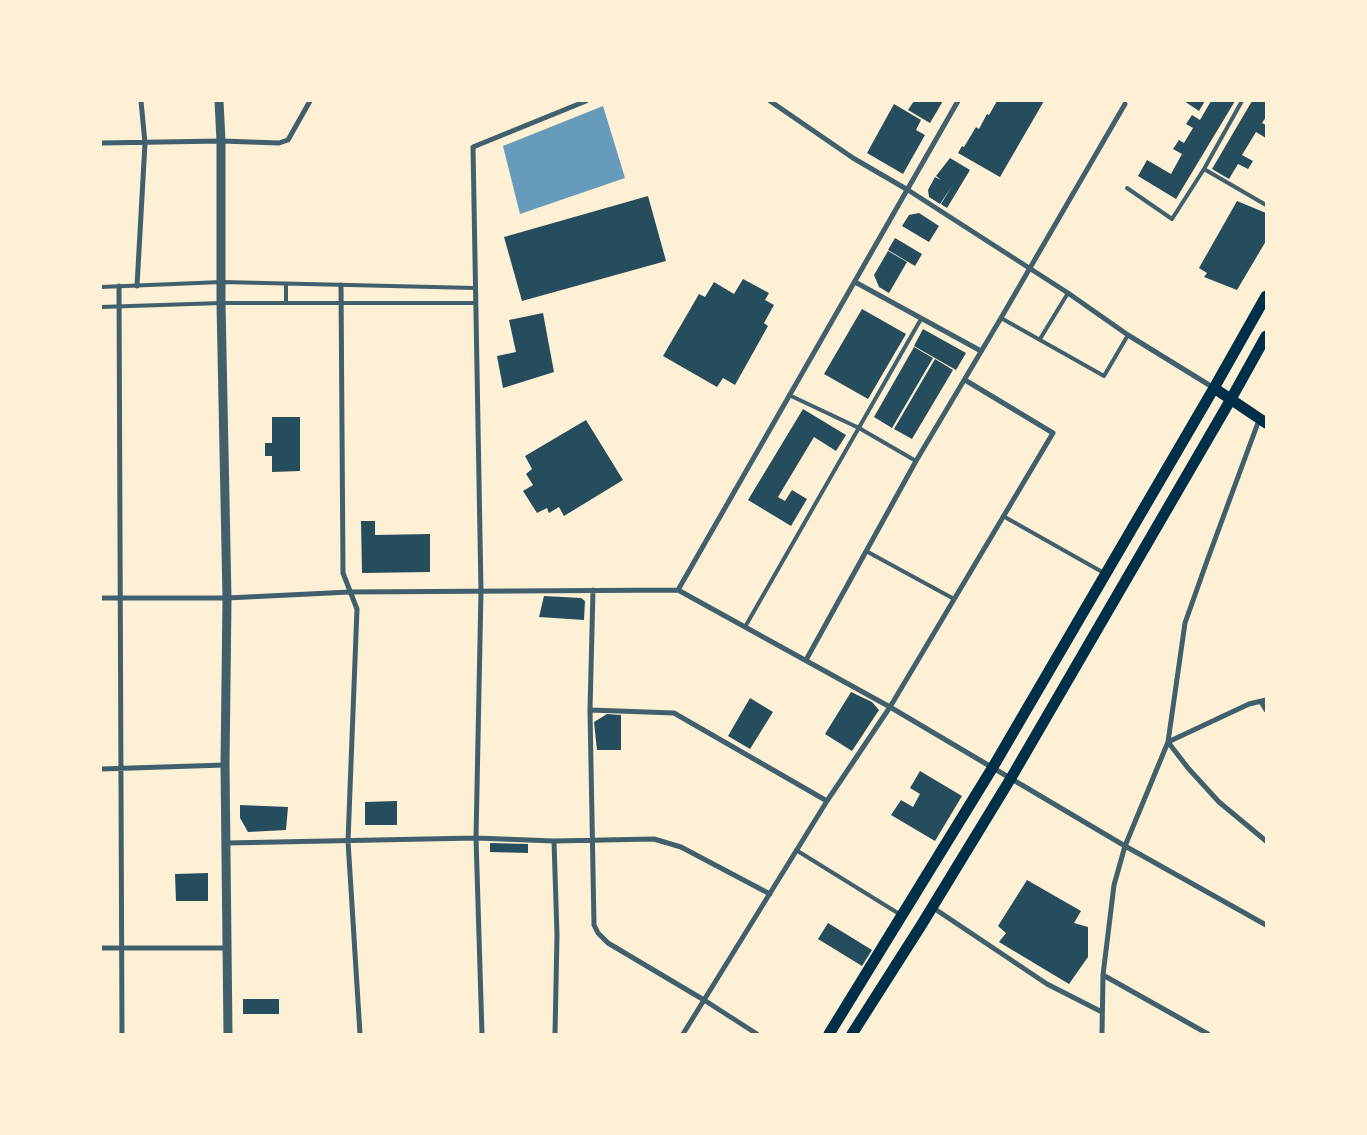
<!DOCTYPE html>
<style>
body{margin:0}
#map{position:relative;width:1367px;height:1135px;overflow:hidden;background:#fdf0d5;font-family:"Titillium Web",sans-serif}
canvas{display:block}
.frame{position:absolute;inset:0;border:102px solid #fdf0d5;pointer-events:none}
</style>
<div id="map">
<canvas width="1367" height="1135"></canvas>
<div class="frame"></div>
</div>
<script>
const ctx = document.querySelector('canvas').getContext('2d');
ctx.lineJoin = 'round';
function fill(path, color) { ctx.fillStyle = color; ctx.fill(path, 'evenodd'); }
const toPath = rows => new Path2D(rows.map(r => 'M' + r).join(''));
function strokePath(path, color, width, dash) { ctx.strokeStyle = color; ctx.lineWidth = width; ctx.lineCap = dash ? 'butt' : 'round'; ctx.setLineDash(dash || []); ctx.stroke(path); }
fill(toPath([
 [603,106,625,178,520,214,503,146]
]), '#669bbc');
fill(toPath([
 [914,101,943,101,930,123,908,110],
 [997,101,1044,101,1000,177,958,153,962,146,964,147,976,127,979,129,987,114,989,115],
 [1184,101,1205,101,1199,111],
 [1211,101,1235,101,1176,199,1138,176,1147,160,1171,174,1182,154,1173,149,1179,140,1184,143,1193,128,1186,124,1192,115,1200,120],
 [1252,101,1266,101,1266,117,1262,123,1266,125,1266,138,1256,132,1242,155,1253,161,1248,169,1238,164,1229,179,1212,169],
 [894,104,921,120,916,130,925,135,903,174,867,153],
 [950,158,970,170,947,208,941,204,952,186,940,204,929,197,928,190,935,177,941,180,936,176],
 [648,196,666,261,522,301,504,237],
 [1237,201,1266,213,1266,241,1237,290,1204,277,1207,273,1199,268],
 [919,213,939,226,929,242,902,226,909,215],
 [895,238,922,254,915,266,888,250],
 [888,251,907,262,889,293,879,287,874,275],
 [743,279,769,293,765,300,774,305,764,323,768,326,735,385,723,378,717,387,663,356,699,294,705,297,714,282,734,294],
 [862,309,906,334,868,399,824,374],
 [543,313,554,372,503,388,497,356,516,352,509,320],
 [923,329,966,353,956,370,914,346],
 [914,347,933,358,892,428,874,417],
 [935,359,953,370,912,439,894,429],
 [803,409,846,435,836,451,814,437,778,497,785,501,792,490,807,499,791,526,748,500],
 [272,417,300,417,300,471,272,472,272,456,265,456,265,443,272,443],
 [586,420,623,480,564,516,559,507,549,513,547,508,537,513,523,491,533,485,526,474,532,469,525,456],
 [361,521,375,521,375,535,430,534,430,572,362,573],
 [544,596,581,598,585,601,584,620,539,617],
 [851,692,872,702,879,710,852,751,825,734],
 [750,698,773,712,750,749,728,736],
 [607,714,621,715,621,750,597,750,594,722],
 [920,771,962,796,935,841,891,815,901,800,913,807,920,794,910,788],
 [397,801,397,825,365,825,365,802],
 [240,805,288,807,286,830,248,832,240,818],
 [490,843,528,844,528,853,490,852],
 [208,873,208,901,176,901,175,874],
 [1027,880,1081,911,1074,923,1088,927,1088,957,1069,984,999,942,1006,933,998,926],
 [828,923,872,950,862,966,818,939],
 [243,999,279,999,279,1014,243,1014]
]), '#264d5e');
strokePath(toPath([
 [1204,169,1266,205],
 [1127,188,1172,219,1204,169,1242,101],
 [286,284,286,303],
 [101,287,222,282,475,288],
 [101,307,221,303,475,303],
 [1001,318,1104,376,1128,335],
 [1040,339,1068,293],
 [789,395,859,428,916,461],
 [1003,516,1104,573],
 [866,551,954,599],
 [745,627,921,319],
 [796,850,901,915]
]), '#3f606c', 4);
strokePath(toPath([
 [770,101,853,158,908,190,1068,293,1128,335,1214,388],
 [101,143,221,141,279,143,288,140,310,101],
 [855,282,981,351],
 [341,285,343,573,357,609,348,841,360,1034],
 [119,286,122,1034],
 [137,286,145,143,141,101],
 [593,590,590,710,594,925,598,933,608,943,704,1000,757,1034],
 [678,590,958,101],
 [101,598,227,598,350,592,678,590,890,707,1125,846,1266,925],
 [806,660,916,461,1001,318,1125,104],
 [1266,700,1249,704,1168,742,1188,768,1219,802,1266,841],
 [1261,702,1266,710],
 [590,710,674,713,827,801],
 [101,769,225,765],
 [554,841,557,935,555,1034],
 [227,843,476,838,554,841,654,839,681,847,770,894],
 [932,907,1047,984,1102,1012],
 [101,948,227,948],
 [1103,975,1208,1034],
 [482,1034,476,838,481,591,473,147,586,101],
 [683,1034,827,801,890,707,1053,433,965,380],
 [1102,1034,1103,975,1114,885,1125,846,1168,742,1185,623,1207,561,1259,420]
]), '#3f606c', 5);
strokePath(toPath([
 [219,101,221,141,221,303,227,598,225,765,228,1034]
]), '#3f606c', 9);
strokePath(toPath([
 [1214,388,1266,423],
 [829,1034,993,767,1214,388,1266,296],
 [852,1034,922,924,1011,778,1231,399,1266,336]
]), '#003049', 11);
</script>
